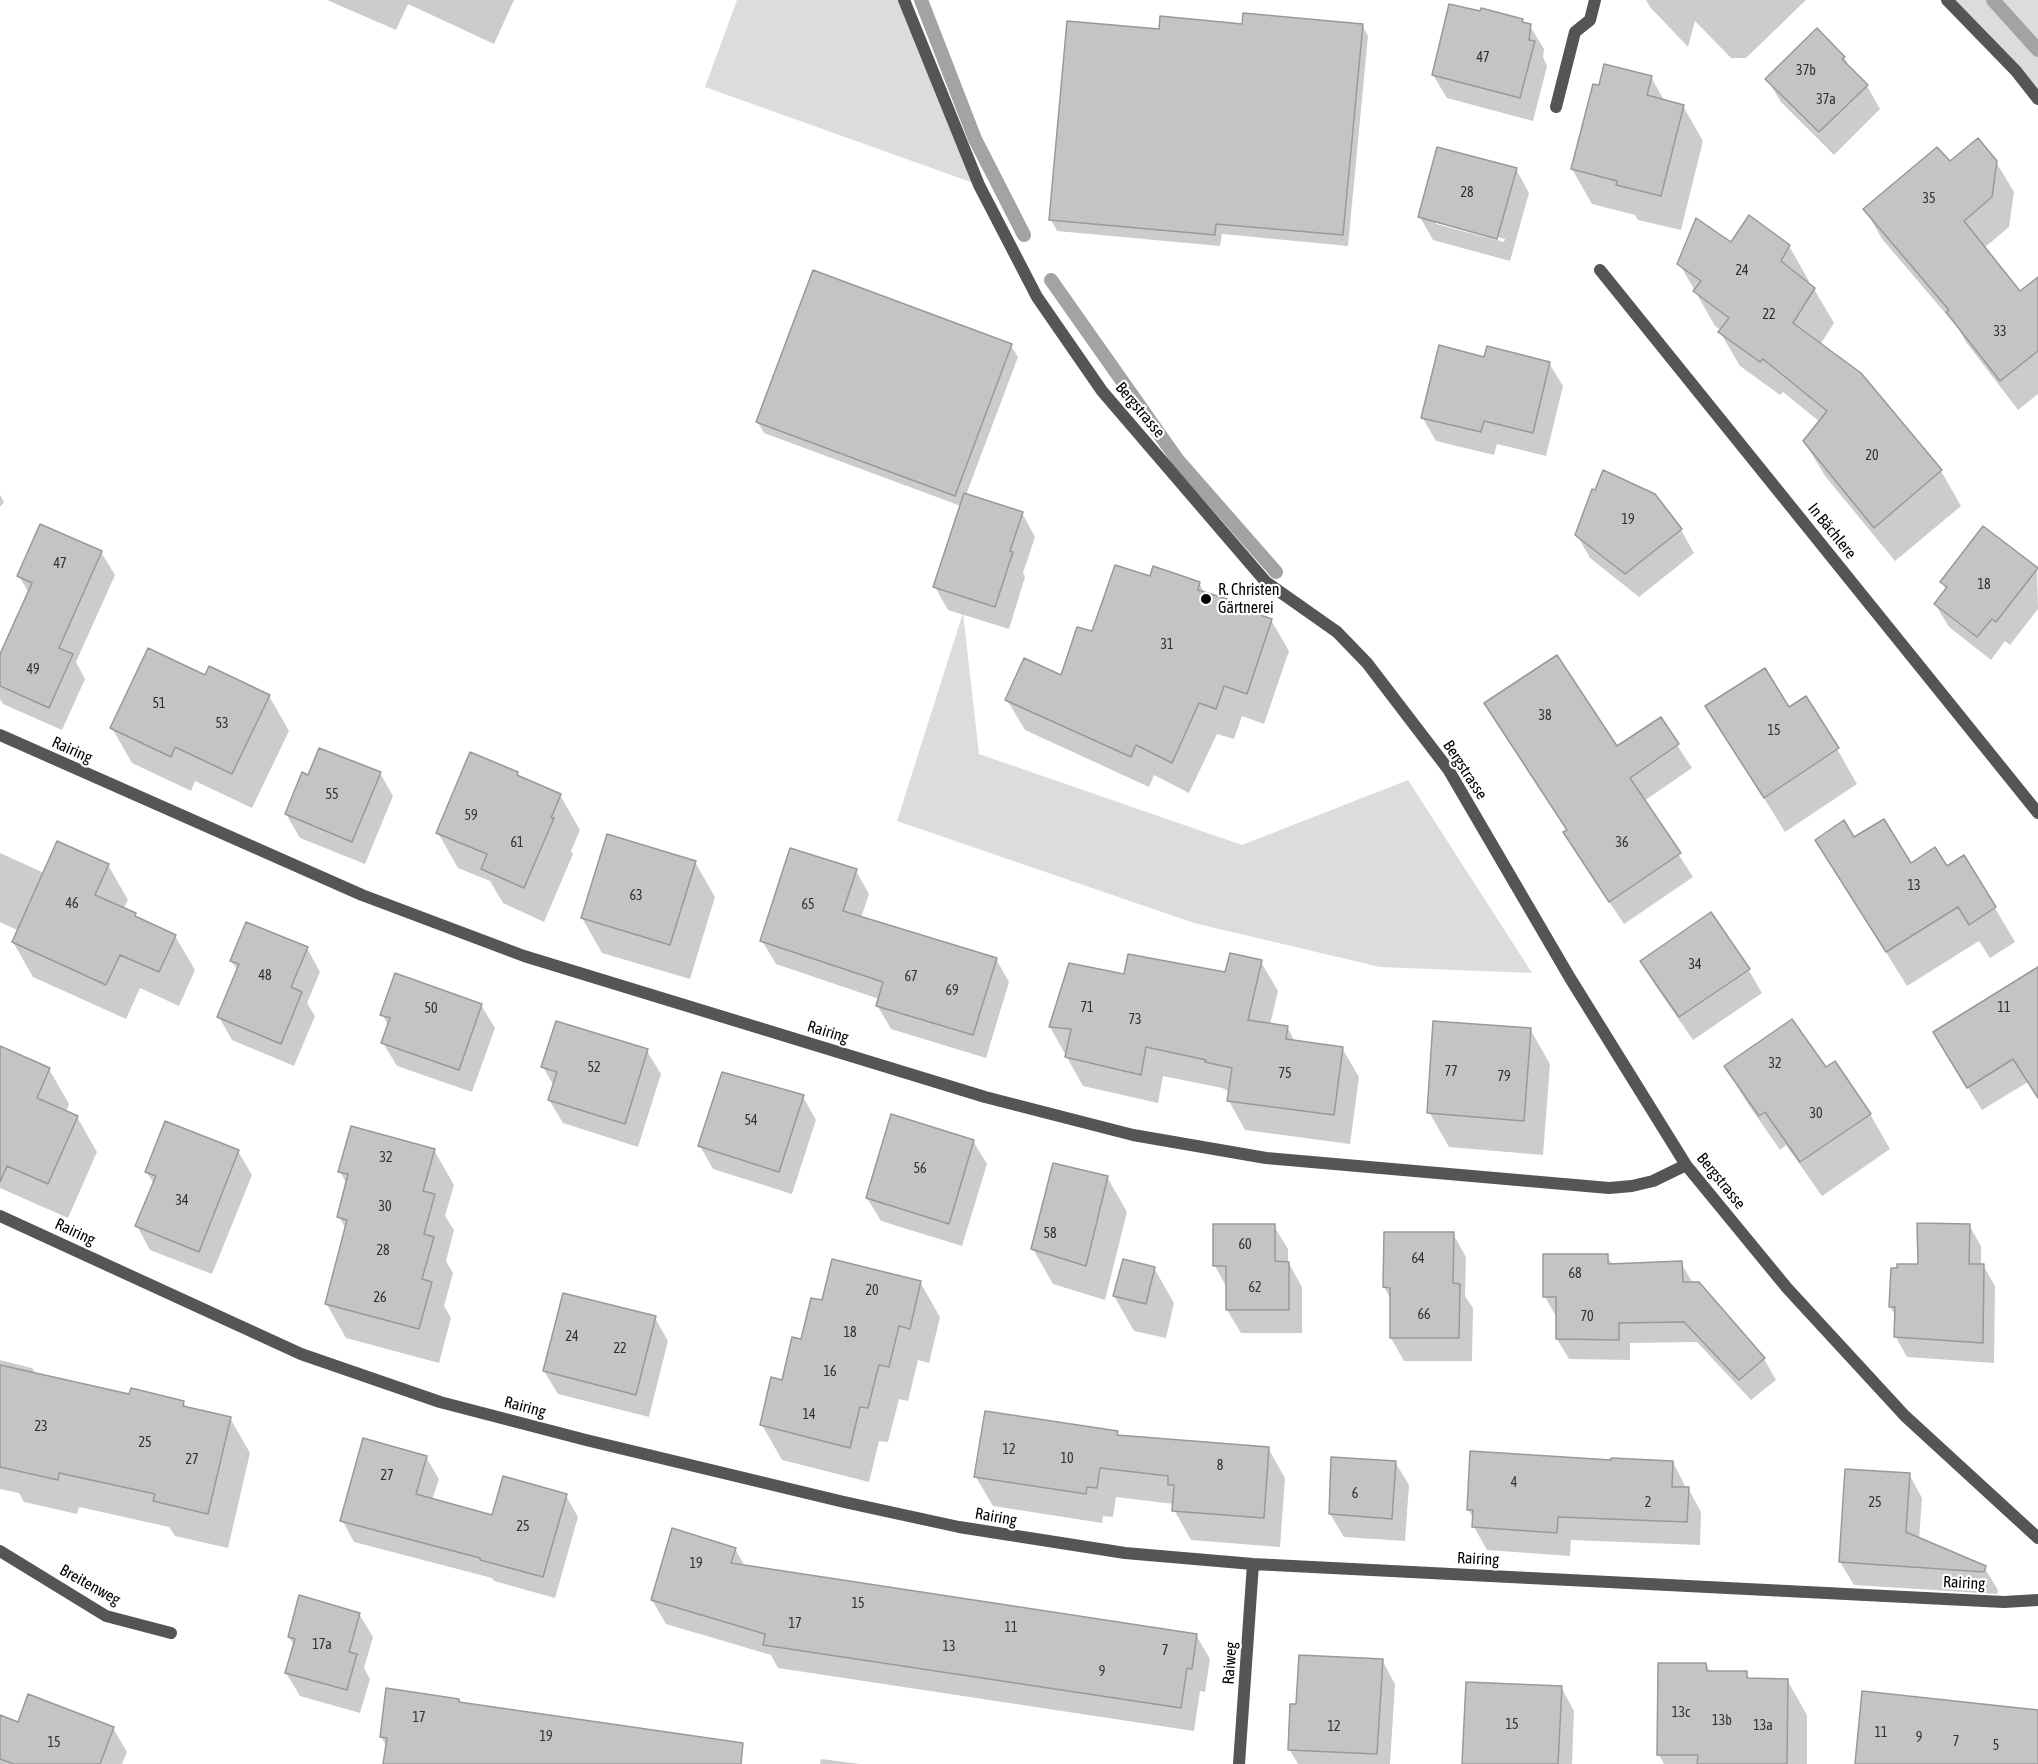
<!DOCTYPE html>
<meta charset="utf-8">
<style>
body{margin:0}
canvas{display:block;background:#fff}
</style>
<canvas width="2038" height="1764"></canvas>
<script>
const ctx = document.querySelector('canvas').getContext('2d');
ctx.lineJoin = 'round';
function fill(path, color) { ctx.fillStyle = color; ctx.fill(path, 'evenodd'); }
const toPath = rows => new Path2D(rows.map(r => 'M' + r).join(''));
function strokePath(path, color, width, dash) { ctx.strokeStyle = color; ctx.lineWidth = width; ctx.lineCap = dash ? 'butt' : 'round'; ctx.setLineDash(dash || []); ctx.stroke(path); }
function drawText(font, color, halo, rows, align = 'center') {
  ctx.font = font + ' "Asap Condensed",sans-serif'; ctx.lineWidth = 4.5; ctx.setLineDash([]); ctx.textBaseline = 'middle'; ctx.strokeStyle = halo; ctx.fillStyle = color; for (const [text, x, y, turn = 0] of rows) {
    ctx.save(); ctx.translate(x, y); ctx.rotate((+turn || 0) * Math.PI / 180); ctx.textAlign = isNaN(turn) ? turn : align; if (halo) ctx.strokeText(text, 0, 0); ctx.fillText(text, 0, 0); ctx.restore();
  }
}
fill(toPath([
 [737,0,904,0,979,185,705,87],
 [1947,0,2038,0,2038,99],
 [963,613,979,754,1242,845,1408,780,1532,973,1380,967,1194,923,897,821]
]), '#dcdcdc');
fill(toPath([
 [327,0,514,0,494,44,408,4,396,30],
 [1646,0,1806,0,1746,58,1731,58,1695,21,1688,47,1650,7],
 [1522,20,1524,24,1530,26,1544,49,1543,57,1547,66,1533,121,1447,98,1433,75],
 [1244,25,1362,25,1368,36,1348,246,1222,234,1220,246,1057,231,1051,220,1160,31],
 [1844,57,1851,70,1867,86,1880,109,1834,155,1781,102,1767,79],
 [1651,77,1665,102,1683,106,1703,141,1681,230,1638,220,1635,215,1592,204,1572,169,1600,87],
 [1996,162,2014,192,2009,227,1984,248,2038,314,2038,394,2018,410,1966,342,1958,328,1882,239,1865,209,1950,163],
 [1516,169,1529,193,1510,261,1433,240,1420,217],
 [1436,221,1505,239,1504,242,1436,224],
 [1731,244,1789,246,1809,281,1807,284,1814,289,1834,323,1820,345,1860,375,1941,471,1961,506,1895,561,1825,476,1804,441,1820,422,1783,392,1780,395,1740,366,1720,332,1721,330,1715,326,1679,263],
 [1011,346,1018,357,966,495,1022,513,1035,537,1023,573,1025,577,1009,629,948,610,935,587,961,506,764,433,757,421],
 [1549,363,1563,386,1546,456,1497,444,1494,455,1436,441,1422,417],
 [0,495,4,502,0,507],
 [1655,495,1681,530,1694,553,1639,597,1590,558,1577,535],
 [101,552,115,575,76,662,85,679,62,730,3,704,0,699,0,658,29,593,19,576],
 [2037,569,2038,609,2010,645,2005,641,1991,660,1949,627,1935,604,1946,590,1942,582],
 [1151,578,1199,583,1205,594,1226,601,1229,606,1271,620,1289,651,1264,724,1242,716,1234,739,1217,734,1189,793,1154,775,1149,787,1025,730,1007,700,1061,677,1093,633],
 [206,677,269,696,289,731,252,808,195,781,191,791,132,763,112,728],
 [1707,706,1789,709,1837,749,1857,784,1785,832],
 [1660,719,1692,768,1644,801,1693,877,1624,924,1578,856,1565,833,1568,831,1499,726,1617,748],
 [380,773,393,796,365,864,300,838,286,814,309,777],
 [517,774,519,777,560,795,580,830,571,851,573,854,544,922,503,903,490,881,458,868,438,833],
 [1854,839,1911,865,1946,868,1995,908,2015,942,1990,958,1979,941,1907,986,1817,841],
 [0,853,44,873,108,865,128,900,124,908,135,914,138,919,175,936,195,970,179,1006,140,988,126,1019,33,977,13,942,19,931,0,922],
 [695,862,715,897,690,979,602,953,582,918],
 [856,871,869,894,861,918,996,959,1009,982,986,1058,891,1029,877,1005,879,999,776,964,762,941],
 [307,948,320,972,307,1003,315,1016,294,1066,232,1040,219,1017,238,971,231,961],
 [1641,961,1748,969,1762,993,1693,1040,1655,985],
 [1261,962,1278,991,1270,1025,1287,1027,1295,1042,1342,1048,1359,1077,1350,1144,1245,1130,1229,1101,1230,1092,1222,1088,1163,1076,1158,1103,1083,1086,1050,1027,1125,976,1226,974],
 [2038,988,2038,1090,2028,1082,1982,1110,1948,1056],
 [481,1005,495,1028,472,1092,397,1066,383,1043,389,1027,382,1014],
 [1530,1029,1550,1064,1543,1155,1449,1147,1429,1112],
 [0,1050,49,1069,69,1104,66,1112,77,1117,97,1152,68,1218,0,1188],
 [647,1051,661,1074,638,1147,563,1123,549,1100,554,1086,543,1067],
 [1726,1067,1825,1069,1870,1114,1890,1149,1822,1196,1786,1145,1780,1150,1746,1101],
 [803,1097,816,1120,792,1194,713,1169,700,1146],
 [973,1141,987,1164,962,1246,881,1221,867,1198],
 [434,1150,454,1185,445,1216,454,1230,446,1261,453,1273,444,1306,451,1318,439,1363,346,1338,326,1303,346,1229,339,1217,347,1184,340,1172],
 [238,1151,252,1175,212,1274,150,1250,137,1226,154,1184,146,1171],
 [1107,1177,1127,1212,1105,1300,1053,1284,1033,1249],
 [1969,1225,1981,1246,1981,1265,1983,1265,1995,1286,1994,1363,1907,1357,1895,1336,1896,1317,1890,1307,1919,1265],
 [1215,1226,1274,1226,1288,1249,1288,1262,1302,1287,1302,1333,1241,1333,1227,1310,1227,1288,1215,1266],
 [1453,1234,1466,1257,1465,1296,1473,1308,1472,1361,1404,1361,1391,1338,1391,1299,1384,1287],
 [1545,1255,1607,1256,1613,1265,1681,1263,1693,1283,1699,1284,1764,1359,1776,1380,1751,1400,1697,1342,1630,1343,1630,1360,1569,1359,1557,1339,1557,1318,1545,1297],
 [1154,1268,1174,1303,1166,1338,1134,1331,1114,1296],
 [920,1282,940,1317,929,1363,918,1360,908,1401,899,1399,888,1442,879,1441,869,1482,782,1460,762,1425,823,1302],
 [655,1318,668,1341,649,1417,558,1394,544,1371],
 [0,1360,32,1368,36,1374,130,1396,183,1402,186,1407,230,1418,250,1453,228,1548,175,1536,169,1527,79,1507,77,1514,24,1502,19,1493,0,1489],
 [1117,1432,1119,1436,1268,1448,1285,1478,1280,1547,1191,1540,1174,1510,1174,1504,1116,1497,1113,1517,1103,1516,1102,1523,993,1506,976,1477],
 [426,1457,439,1479,432,1500,493,1517,566,1496,578,1517,555,1598,494,1581,492,1578,354,1542,342,1520],
 [1395,1462,1409,1485,1405,1541,1344,1537,1330,1514],
 [1612,1462,1673,1462,1686,1488,1688,1488,1701,1512,1700,1545,1571,1540,1570,1556,1487,1550,1474,1527,1474,1520,1468,1509],
 [1909,1474,1922,1498,1919,1540,1984,1567,1998,1590,1997,1594,1854,1585,1840,1562],
 [735,1549,745,1566,1196,1635,1210,1659,1205,1692,1200,1691,1194,1731,778,1668,771,1655,666,1624,652,1600],
 [359,1614,373,1637,364,1668,370,1679,360,1713,300,1696,286,1673,294,1645,289,1637],
 [1382,1660,1395,1684,1390,1764,1298,1764,1289,1749,1297,1705],
 [1706,1665,1710,1672,1746,1672,1750,1680,1787,1680,1807,1715,1807,1764,1664,1764,1659,1755],
 [1561,1687,1574,1711,1572,1764,1463,1764],
 [458,1700,460,1704,720,1764,385,1764,387,1747,381,1737],
 [18,1723,113,1728,127,1752,122,1764,0,1764,0,1726],
 [821,1759,860,1764,820,1764]
]), '#0003');
strokePath(toPath([
 [921,0,975,139,1024,235],
 [1993,0,2038,50],
 [1051,280,1177,459,1276,572]
]), '#a3a3a3', 14);
const building = toPath([
 [1449,4,1480,11,1481,8,1523,19,1522,22,1531,24,1529,40,1535,41,1520,98,1432,75,1449,4],
 [1243,13,1363,24,1343,235,1216,224,1215,235,1049,220,1067,21,1159,29,1160,16,1242,24,1243,13],
 [1817,28,1845,57,1842,59,1868,85,1819,132,1765,79,1817,28],
 [1604,64,1652,76,1647,95,1684,105,1661,196,1616,185,1617,181,1571,169,1593,84,1599,85,1604,64],
 [1978,138,1997,161,1992,197,1964,221,2020,291,2038,277,2038,351,2000,381,1946,312,1949,310,1863,209,1937,147,1950,161,1978,138],
 [1437,147,1517,168,1497,239,1418,217,1437,147],
 [1749,215,1790,245,1781,261,1815,288,1793,323,1861,373,1942,470,1874,528,1803,441,1827,411,1763,359,1760,362,1718,332,1729,318,1693,291,1701,281,1677,264,1696,218,1731,242,1749,215],
 [813,270,1012,344,955,496,756,422,813,270],
 [1439,345,1484,357,1487,346,1550,362,1533,433,1484,421,1481,432,1421,418,1439,345],
 [1603,470,1655,494,1682,529,1625,574,1575,535,1592,489,1595,490,1603,470],
 [964,493,1023,512,1010,551,1013,552,995,607,933,587,964,493],
 [40,524,102,551,59,648,73,654,49,708,0,686,0,654,32,583,17,576,40,524],
 [1983,526,2038,568,1996,622,1992,619,1977,637,1934,604,1947,587,1940,582,1983,526],
 [1115,565,1150,576,1153,566,1200,582,1198,590,1227,599,1225,603,1272,619,1247,694,1224,686,1216,709,1199,703,1172,763,1136,745,1131,757,1005,700,1024,658,1061,675,1077,627,1092,631,1115,565],
 [148,648,205,675,209,666,270,695,232,774,175,747,171,757,110,728,148,648],
 [1557,655,1617,746,1661,717,1679,744,1630,778,1681,853,1609,902,1563,832,1567,830,1484,703,1557,655],
 [1765,668,1789,707,1806,696,1839,748,1764,798,1705,706,1765,668],
 [319,748,381,772,352,842,285,814,302,772,308,775,319,748],
 [470,752,518,772,517,775,561,794,551,818,554,818,524,888,481,869,487,854,436,833,470,752],
 [1884,819,1911,863,1935,847,1947,866,1964,855,1996,907,1969,925,1958,907,1886,952,1815,840,1844,820,1854,837,1884,819],
 [607,834,696,861,670,945,581,918,607,834],
 [57,841,109,864,95,895,136,913,135,916,176,935,159,972,120,955,106,985,12,942,57,841],
 [790,848,857,869,843,911,997,958,973,1035,876,1006,883,982,760,941,790,848],
 [1711,912,1750,969,1679,1017,1640,961,1711,912],
 [246,922,308,947,291,987,302,992,281,1044,217,1017,239,964,230,961,246,922],
 [1230,953,1262,960,1248,1020,1288,1026,1286,1039,1343,1047,1334,1115,1227,1101,1232,1068,1205,1062,1206,1060,1146,1047,1141,1075,1065,1057,1071,1029,1049,1027,1069,963,1124,974,1128,954,1225,972,1230,953],
 [2038,967,2038,1098,2013,1059,1967,1088,1933,1032,2038,967],
 [395,973,482,1004,459,1070,381,1043,390,1018,380,1015,395,973],
 [1792,1019,1826,1067,1835,1061,1871,1114,1800,1162,1765,1112,1759,1116,1724,1066,1792,1019],
 [556,1021,648,1049,625,1124,548,1100,557,1072,541,1067,556,1021],
 [1433,1021,1531,1028,1524,1121,1427,1113,1433,1021],
 [0,1046,50,1068,37,1098,78,1116,48,1184,7,1166,0,1182,0,1046],
 [722,1072,804,1095,779,1172,698,1146,722,1072],
 [891,1114,974,1140,949,1224,866,1198,891,1114],
 [165,1121,239,1150,199,1252,135,1226,156,1176,145,1172,165,1121],
 [351,1126,435,1149,423,1191,435,1194,424,1234,434,1237,422,1279,432,1282,419,1329,325,1304,347,1220,337,1217,348,1174,338,1172,351,1126],
 [1053,1163,1108,1176,1086,1266,1031,1249,1053,1163],
 [1917,1223,1970,1224,1969,1264,1984,1264,1983,1343,1894,1337,1895,1307,1889,1307,1891,1268,1897,1268,1897,1264,1918,1264,1917,1223],
 [1213,1224,1275,1224,1275,1261,1289,1262,1289,1310,1226,1310,1226,1266,1213,1266,1213,1224],
 [1384,1232,1454,1232,1453,1283,1460,1284,1459,1338,1390,1338,1390,1288,1383,1287,1384,1232],
 [1543,1254,1608,1254,1608,1264,1682,1261,1683,1282,1699,1282,1765,1358,1739,1380,1684,1322,1619,1323,1619,1340,1556,1339,1556,1297,1543,1297,1543,1254],
 [832,1259,921,1281,910,1329,899,1326,889,1367,879,1365,868,1408,860,1407,850,1448,760,1425,771,1377,782,1380,792,1337,801,1339,811,1298,822,1300,832,1259],
 [1123,1259,1155,1267,1146,1304,1113,1296,1123,1259],
 [563,1293,656,1316,636,1395,543,1371,563,1293],
 [0,1365,129,1394,131,1388,184,1401,183,1406,231,1417,208,1514,153,1501,155,1494,59,1473,58,1480,0,1467,0,1365],
 [985,1411,1118,1431,1117,1435,1269,1447,1264,1518,1172,1511,1174,1485,1168,1485,1168,1476,1100,1468,1097,1488,1087,1487,1086,1494,974,1477,985,1411],
 [363,1438,427,1456,416,1494,492,1515,503,1476,567,1494,543,1577,480,1560,480,1558,340,1521,363,1438],
 [1470,1451,1611,1460,1611,1458,1673,1461,1672,1487,1689,1487,1687,1522,1558,1517,1557,1533,1472,1527,1473,1510,1467,1510,1470,1451],
 [1331,1457,1396,1461,1392,1519,1329,1514,1331,1457],
 [1845,1469,1910,1473,1906,1532,1986,1566,1984,1572,1839,1562,1845,1469],
 [672,1528,736,1548,731,1563,1197,1634,1192,1669,1187,1668,1181,1708,763,1645,765,1634,651,1600,672,1528],
 [299,1595,360,1613,349,1652,357,1654,347,1690,285,1673,295,1639,288,1637,299,1595],
 [1299,1655,1383,1659,1377,1754,1288,1750,1290,1704,1296,1704,1299,1655],
 [1658,1663,1706,1663,1707,1671,1747,1671,1747,1678,1788,1679,1787,1764,1697,1764,1698,1755,1657,1755,1658,1663],
 [1466,1682,1562,1686,1558,1764,1462,1764,1466,1682],
 [386,1688,459,1699,459,1702,743,1743,741,1764,383,1764,387,1738,380,1737,386,1688],
 [1862,1691,2038,1710,2038,1764,1855,1764,1862,1691],
 [28,1694,114,1727,100,1764,14,1764,0,1759,0,1715,18,1722,28,1694]
]);
fill(building, '#c4c4c4');
strokePath(building, '#999', 1.5);
strokePath(toPath([
 [904,0,979,185,1037,297,1102,391,1266,582,1337,632],
 [1556,107,1575,32,1590,20,1595,0]
]), '#555', 12);
strokePath(toPath([
 [1947,0,2016,71,2038,99],
 [1600,270,2038,813],
 [1337,632,1367,663,1448,769,1570,978,1686,1165,1787,1288,1905,1416,2038,1538],
 [0,735,362,895,524,956,985,1097,1133,1135,1266,1158,1609,1188,1632,1186,1653,1181,1686,1165],
 [0,1216,301,1354,440,1402,586,1440,844,1502,959,1527,1125,1553,1253,1564,2004,1602,2038,1600],
 [0,1551,106,1616,171,1633],
 [1239,1764,1253,1564]
]), '#555', 12);
for (const [x, y, r, color] of [
 [1206,599,6,"#000"]
]) { const dot = new Path2D(); dot.arc(x, y, r, 0, 2 * Math.PI); ctx.fillStyle = color; ctx.fill(dot); strokePath(dot, '#fff', 2); }
drawText('14px', '#313131', null, [
 ["47",1483,58],
 ["37b",1806,71],
 ["37a",1826,100],
 ["28",1467,193],
 ["35",1929,199],
 ["24",1742,271],
 ["22",1769,315],
 ["33",2000,332],
 ["20",1872,456],
 ["19",1628,520],
 ["47",60,564],
 ["18",1984,585],
 ["31",1167,645],
 ["49",33,670],
 ["51",159,704],
 ["38",1545,716],
 ["53",222,724],
 ["15",1774,731],
 ["55",332,795],
 ["59",471,816],
 ["61",517,843],
 ["36",1622,843],
 ["13",1914,886],
 ["63",636,896],
 ["46",72,904],
 ["65",808,905],
 ["34",1695,965],
 ["48",265,976],
 ["67",911,977],
 ["69",952,991],
 ["71",1087,1008],
 ["11",2004,1008],
 ["50",431,1009],
 ["73",1135,1020],
 ["32",1775,1064],
 ["52",594,1068],
 ["77",1451,1072],
 ["75",1285,1074],
 ["79",1504,1077],
 ["30",1816,1114],
 ["54",751,1121],
 ["32",386,1158],
 ["56",920,1169],
 ["34",182,1201],
 ["30",385,1207],
 ["58",1050,1234],
 ["60",1245,1245],
 ["28",383,1251],
 ["64",1418,1259],
 ["68",1575,1274],
 ["62",1255,1288],
 ["20",872,1291],
 ["26",380,1298],
 ["66",1424,1315],
 ["70",1587,1317],
 ["18",850,1333],
 ["24",572,1337],
 ["22",620,1349],
 ["16",830,1372],
 ["14",809,1415],
 ["23",41,1427],
 ["25",145,1443],
 ["12",1009,1450],
 ["10",1067,1459],
 ["27",192,1460],
 ["8",1220,1466],
 ["27",387,1476],
 ["4",1514,1483],
 ["6",1355,1494],
 ["2",1648,1503],
 ["25",1875,1503],
 ["25",523,1527],
 ["19",696,1564],
 ["15",858,1604],
 ["17",795,1624],
 ["11",1011,1628],
 ["17a",322,1645],
 ["13",949,1647],
 ["7",1165,1651],
 ["9",1102,1672],
 ["13c",1681,1713],
 ["17",419,1718],
 ["13b",1722,1721],
 ["15",1512,1725],
 ["13a",1763,1726],
 ["12",1334,1727],
 ["11",1881,1733],
 ["19",546,1737],
 ["9",1919,1738],
 ["7",1956,1742],
 ["15",54,1743],
 ["5",1996,1746]
]);
drawText('16px', '#000', '#fff', [
 ["Bergstrasse",1140,410,50],
 ["In Bächlere",1832,531,51],
 ["Rairing",72,750,24],
 ["Bergstrasse",1465,770,57],
 ["Rairing",828,1032,17],
 ["Bergstrasse",1721,1181,51],
 ["Rairing",75,1232,25],
 ["Rairing",525,1407,15],
 ["Rairing",996,1517,10],
 ["Rairing",1478,1559,3],
 ["Rairing",1964,1583,3],
 ["Breitenweg",90,1585,29],
 ["Raiweg",1230,1663,-86]
]);
drawText('16px', '#000', '#fff', [
 ["R. Christen",1218,590],
 ["Gärtnerei",1218,608]
], 'left');
</script>
